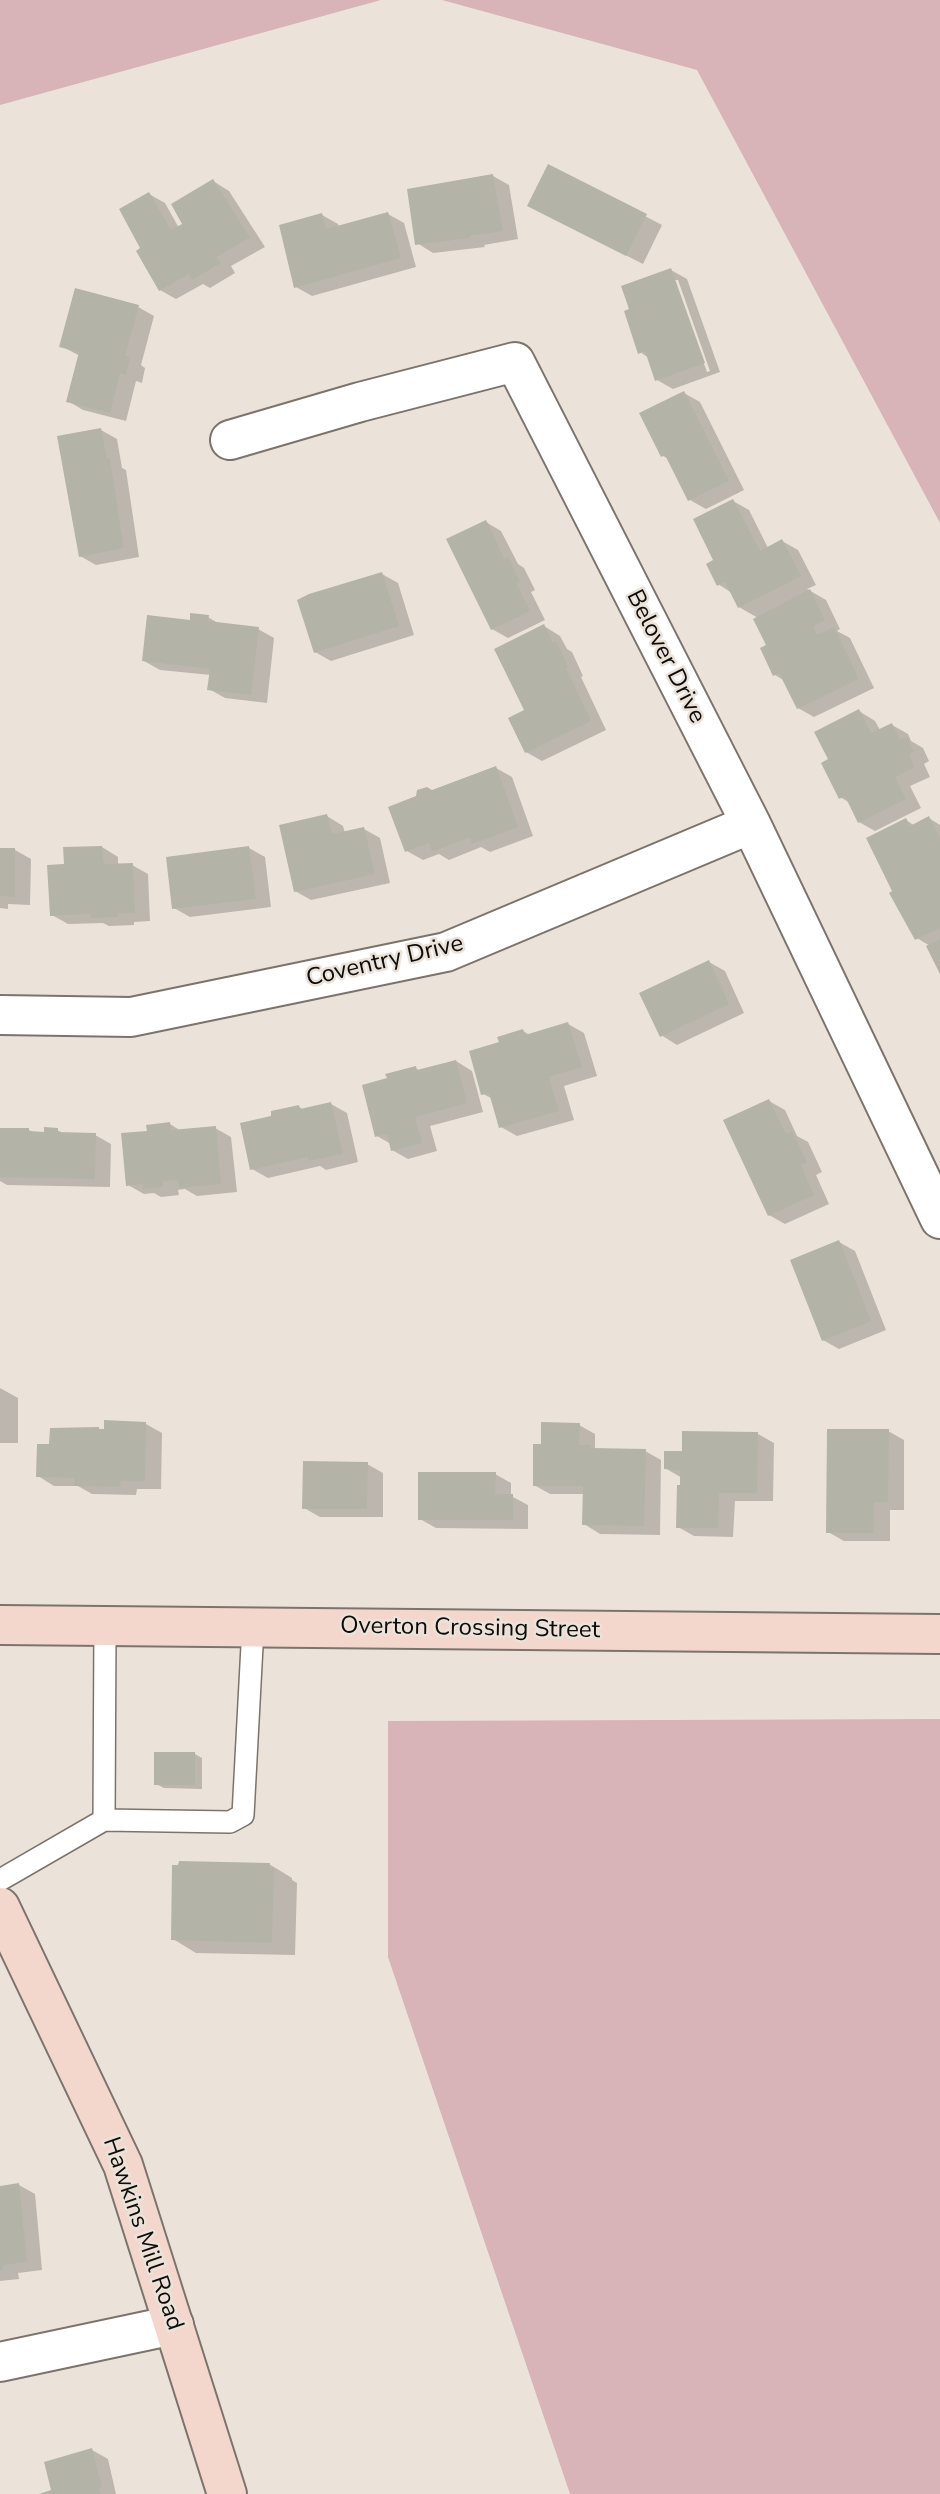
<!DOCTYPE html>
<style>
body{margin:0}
canvas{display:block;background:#ebe3da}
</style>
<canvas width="940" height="2494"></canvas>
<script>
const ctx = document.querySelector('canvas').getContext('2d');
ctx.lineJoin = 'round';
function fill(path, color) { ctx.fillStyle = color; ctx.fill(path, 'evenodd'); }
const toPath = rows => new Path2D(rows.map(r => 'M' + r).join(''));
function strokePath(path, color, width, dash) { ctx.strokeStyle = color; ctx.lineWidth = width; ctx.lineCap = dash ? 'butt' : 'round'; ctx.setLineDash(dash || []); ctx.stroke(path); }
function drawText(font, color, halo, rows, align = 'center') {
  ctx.font = font + ' "Nunito Sans",sans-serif'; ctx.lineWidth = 5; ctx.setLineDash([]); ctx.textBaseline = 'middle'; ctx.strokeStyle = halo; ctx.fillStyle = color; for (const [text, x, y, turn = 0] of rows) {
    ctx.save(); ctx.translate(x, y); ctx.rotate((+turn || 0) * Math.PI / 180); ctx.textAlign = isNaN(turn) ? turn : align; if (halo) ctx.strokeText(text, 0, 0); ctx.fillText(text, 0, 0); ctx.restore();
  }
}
fill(toPath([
 [0,0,381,0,0,105],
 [442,0,940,0,940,523,697,70],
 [940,1719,940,2494,570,2494,388,1957,388,1721]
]), '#d8b3b8');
fill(toPath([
 [549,166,662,225,643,264,545,214],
 [493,176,509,185,518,239,484,245,485,247,433,253,417,243],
 [213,181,229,191,265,247,231,266,235,273,210,288,203,284,176,299,160,290,143,249,149,194,165,203,179,228,184,224],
 [388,214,404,223,416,267,312,296,296,287,322,215,338,224,339,227],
 [671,270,687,279,720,372,673,389,657,380,649,358,640,352],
 [674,280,678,280,710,371,707,372],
 [138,307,154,316,141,365,145,368,142,383,136,381,126,421,83,410,68,401,80,356,61,346],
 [684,393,700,402,744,490,706,509,690,500,670,460,663,456],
 [101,430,117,439,122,468,126,470,139,557,96,565,80,556],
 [733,501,749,510,768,548,782,541,798,550,816,585,807,589,826,600,840,629,837,631,850,638,874,688,814,717,798,708,785,681,775,675,758,618,739,607,732,593,718,584,715,561],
 [486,522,501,531,518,564,524,568,535,590,531,592,545,620,508,638,492,629],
 [382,574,398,583,414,635,331,661,315,652],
 [208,617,221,625,258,629,274,638,267,703,225,698,209,689,211,675,160,670,144,661,191,622],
 [544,626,560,636,567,649,572,652,583,676,581,677,606,730,542,761,526,752,526,711],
 [859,711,875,721,880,730,892,725,908,734,911,741,923,748,929,761,924,764,930,777,910,786,921,808,875,831,859,822,850,803,840,797,830,760],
 [496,768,512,777,533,836,490,852,481,847,449,860,439,854,423,860,407,851,417,797],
 [327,816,343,826,345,833,364,829,380,838,390,883,311,900,295,891],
 [929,818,940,825,940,971,930,946,917,938,894,892,906,820,915,826],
 [102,847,118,857,118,865,132,865,148,874,150,921,134,922,134,925,109,926,103,923,68,924,52,915,66,866],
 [249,848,265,857,271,907,190,917,174,908],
 [0,850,15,850,31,859,30,905,8,904,8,909,0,908],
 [709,962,725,971,744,1013,677,1045,661,1035],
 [568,1024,584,1033,597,1076,564,1086,574,1120,517,1136,501,1127,493,1099,483,1094,523,1031,530,1035],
 [456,1061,472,1071,483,1112,430,1126,437,1151,408,1159,392,1150,391,1144,377,1136,389,1079,415,1068,421,1071],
 [769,1101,785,1110,797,1136,808,1142,822,1172,816,1175,829,1204,785,1224,769,1215],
 [331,1104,347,1113,358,1162,326,1170,320,1166,268,1178,252,1169,299,1107,304,1110],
 [170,1124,181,1131,215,1128,231,1137,237,1192,197,1196,185,1189,178,1190,179,1195,161,1197,154,1193,144,1194,128,1185,149,1132],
 [0,1129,29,1130,34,1133,46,1134,57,1130,65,1134,95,1135,111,1144,110,1187,7,1185,0,1181],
 [839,1242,855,1251,886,1330,839,1349,823,1340],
 [0,1388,18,1398,18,1443,0,1443],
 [146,1424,162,1433,161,1489,137,1489,136,1495,92,1494,78,1486,54,1486,38,1476,51,1445],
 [579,1425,595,1434,595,1450,645,1451,661,1460,660,1535,600,1534,584,1524,584,1494,550,1494,534,1485,542,1446],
 [888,1431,904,1440,904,1510,890,1510,890,1541,844,1541,828,1532],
 [758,1434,774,1443,773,1501,735,1501,733,1537,694,1536,678,1527,682,1478,665,1468,683,1453],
 [367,1464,383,1473,383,1517,320,1517,304,1508],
 [495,1474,511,1483,511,1496,528,1505,528,1529,436,1528,420,1519],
 [195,1754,202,1758,202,1789,164,1788,156,1784],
 [269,1864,292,1878,292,1880,297,1883,295,1955,196,1953,173,1939],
 [19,2185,35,2194,42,2270,18,2273,19,2279,0,2281,0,2188],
 [92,2450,108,2459,116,2494,42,2494,53,2491]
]), '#0003');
fill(toPath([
 [548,164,647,214,626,256,527,206],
 [493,174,503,231,469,236,470,238,415,245,407,189],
 [213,179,250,238,216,257,221,263,192,280,189,274,159,291,136,251,140,248,119,209,149,192,171,230,182,224,171,204],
 [388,212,401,258,294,288,279,225,322,213,326,229],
 [671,268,705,363,655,381,645,351,638,354,624,311,629,309,621,286],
 [75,288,139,305,125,356,130,357,126,375,120,373,110,413,66,402,79,352,59,347],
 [684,391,729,481,688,501,665,455,661,457,639,413],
 [101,428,107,459,110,459,124,548,79,557,57,436],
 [733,499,760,551,782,539,801,576,738,608,725,582,717,586,706,564,713,560,693,519],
 [486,520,504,558,508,557,520,581,516,583,530,611,491,630,446,539],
 [382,572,399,626,314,653,297,600,309,594],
 [810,589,825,620,813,626,817,635,834,627,859,679,797,709,779,673,773,676,760,648,766,645,753,619],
 [190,613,209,615,208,621,259,627,251,695,207,690,210,669,142,661,147,615,190,620],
 [544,624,553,643,556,641,568,667,566,668,591,721,525,753,508,718,524,710,494,649],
 [859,709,871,733,892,723,900,740,907,737,914,752,909,755,915,767,895,777,906,799,858,823,845,796,839,799,821,763,828,759,814,732],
 [496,766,518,827,472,844,470,837,432,852,429,843,405,852,388,807,416,796,417,790,427,787,432,790],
 [327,814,332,834,364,827,375,874,294,892,279,825],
 [929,816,940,838,940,928,915,940,889,893,892,891,866,838,906,818,910,826],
 [102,846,104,864,133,863,135,913,118,913,118,917,91,918,91,914,50,916,47,865,64,864,63,847],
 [249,846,256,899,172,909,166,857],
 [0,848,15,848,15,897,0,896],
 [940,939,940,974,926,946],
 [709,960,729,1004,660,1037,639,993],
 [568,1022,582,1067,549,1077,559,1111,499,1128,489,1093,481,1095,469,1051,499,1042,497,1037,523,1029,525,1035],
 [456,1060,467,1103,415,1117,422,1143,391,1151,387,1134,375,1137,362,1085,387,1078,385,1074,416,1066,417,1070],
 [769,1099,786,1134,792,1131,807,1162,801,1165,814,1195,768,1216,723,1120],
 [331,1102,343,1154,308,1161,308,1157,250,1170,240,1123,271,1116,271,1111,299,1105,300,1109],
 [170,1122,171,1130,216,1126,221,1184,179,1188,178,1180,163,1181,163,1187,143,1189,143,1184,126,1186,121,1133,147,1131,146,1125],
 [44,1127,58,1128,58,1132,96,1133,95,1179,0,1177,0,1128,29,1128,29,1131,44,1132],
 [839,1240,871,1321,822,1341,790,1260],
 [104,1420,146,1422,145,1481,121,1481,120,1487,74,1486,75,1478,36,1477,37,1444,49,1444,50,1428,99,1427,99,1429,104,1429],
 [541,1422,580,1423,579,1445,591,1445,591,1448,646,1449,644,1526,582,1525,583,1486,533,1486,533,1444,541,1444],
 [827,1429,889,1429,888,1502,874,1502,874,1533,826,1533],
 [682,1431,758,1432,757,1493,719,1493,718,1528,676,1528,677,1485,680,1485,680,1470,664,1469,664,1451,682,1451],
 [303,1461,368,1462,367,1509,302,1509],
 [418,1472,496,1472,495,1494,513,1494,513,1520,418,1520],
 [154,1752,195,1752,195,1785,154,1785],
 [179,1861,270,1863,269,1868,274,1868,272,1943,171,1940,172,1865,178,1865],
 [19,2183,27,2262,3,2265,3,2270,0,2271,0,2186],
 [92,2448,102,2487,99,2488,101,2494,39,2494,51,2490,44,2462]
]), '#b4b3a8');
const lane = toPath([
 [104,1820,105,1626],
 [0,1880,104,1820,230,1822,243,1815,253,1627]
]);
const street = toPath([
 [230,440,360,402,515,362,751,824,940,1219],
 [0,1015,131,1017,446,952,751,824],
 [0,2362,174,2325]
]);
const secondary = toPath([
 [0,1625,940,1634],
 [0,1907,123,2165,227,2494]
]);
strokePath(lane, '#7c746c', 24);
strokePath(street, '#7c746c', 42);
strokePath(secondary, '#7c746c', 42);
strokePath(lane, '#fff', 21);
strokePath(street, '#fff', 38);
strokePath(secondary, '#f3d7cd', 38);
drawText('24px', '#0e0b08', '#ebe3da', [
 ["Belover Drive",665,657,63],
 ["Coventry Drive",385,962,-13],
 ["Overton Crossing Street",470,1629,1],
 ["Hawkins Mill Road",142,2234,71]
]);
</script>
